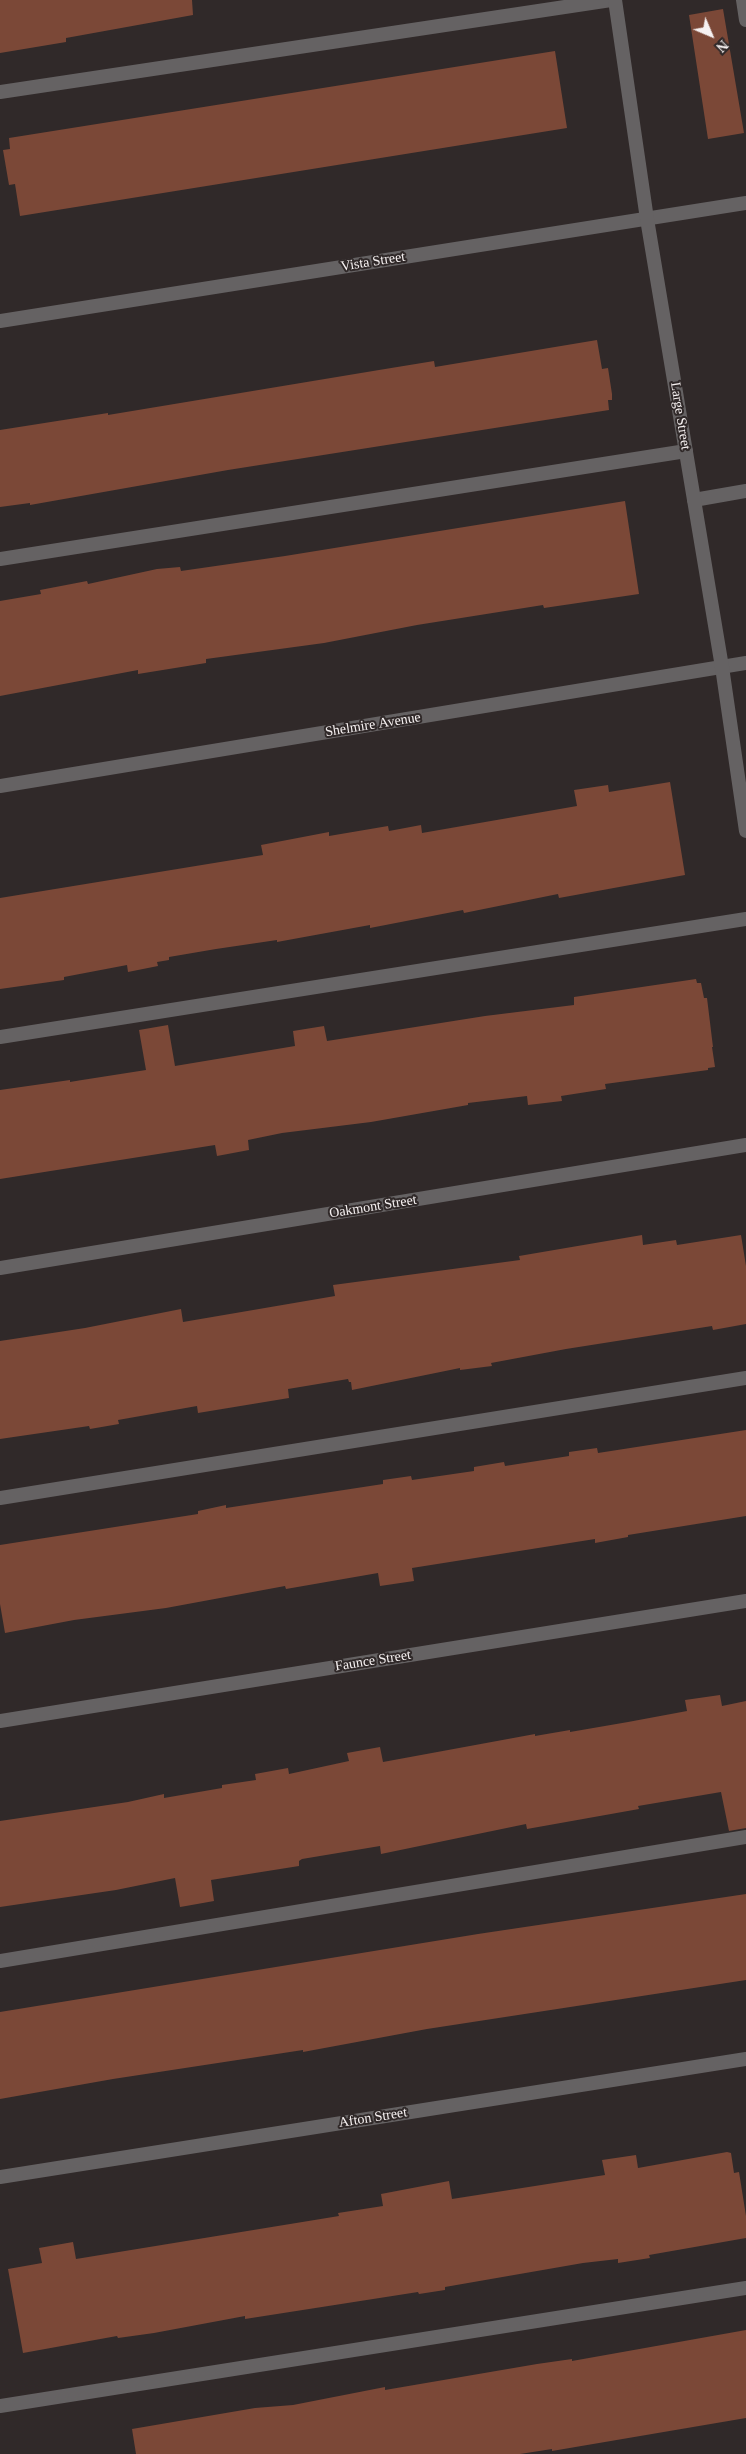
<!DOCTYPE html>
<style>
body{margin:0}
#map{position:relative;width:746px;height:2454px;overflow:hidden;background:#302929;font-family:Georgia,serif}
canvas{display:block}
.north{position:absolute;left:686px;top:10px;width:50px;height:50px;-webkit-text-stroke:4px #302929;paint-order:stroke;rotate:135deg;font-size:14px;font-weight:700;line-height:20px;text-align:center;color:#f6f1f1}
.north::after{content:'';display:block;margin:auto;width:18px;height:22px;background:#f6f1f1;clip-path:polygon(50% 0,100% 100%,50% 72%,0 100%)}
</style>
<div id="map">
<canvas width="746" height="2454"></canvas>
<div class="north">N</div>
</div>
<script>
const ctx = document.querySelector('canvas').getContext('2d');
ctx.lineJoin = 'round';
function fill(path, color) { ctx.fillStyle = color; ctx.fill(path, 'evenodd'); }
const toPath = rows => new Path2D(rows.map(r => 'M' + r).join(''));
function strokePath(path, color, width, dash) { ctx.strokeStyle = color; ctx.lineWidth = width; ctx.lineCap = dash ? 'butt' : 'round'; ctx.setLineDash(dash || []); ctx.stroke(path); }
function drawText(font, color, halo, rows, align = 'center') {
  ctx.font = font + ' Georgia,serif'; ctx.lineWidth = 4; ctx.setLineDash([]); ctx.textBaseline = 'middle'; ctx.strokeStyle = halo; ctx.fillStyle = color; for (const [text, x, y, turn = 0] of rows) {
    ctx.save(); ctx.translate(x, y); ctx.rotate((+turn || 0) * Math.PI / 180); ctx.textAlign = isNaN(turn) ? turn : align; if (halo) ctx.strokeText(text, 0, 0); ctx.fillText(text, 0, 0); ctx.restore();
  }
}
fill(toPath([
 [0,0,192,0,193,15,66,38,66,42,0,53],
 [723,9,744,133,708,139,689,15],
 [555,51,567,128,20,216,15,184,9,185,3,150,10,149,9,138],
 [597,340,602,369,608,368,612,394,612,400,608,400,609,410,228,470,30,505,30,503,0,507,0,430,108,413,108,415,379,370,434,361,435,367],
 [625,501,639,594,544,608,543,605,417,625,324,643,206,659,206,663,138,674,138,670,0,696,0,601,41,594,40,590,87,581,88,584,157,569,180,567,181,571,285,556],
 [670,782,685,875,559,898,558,894,464,913,463,910,370,928,370,925,277,942,277,940,216,949,169,957,169,960,157,962,158,966,128,972,127,965,64,977,64,980,0,989,0,898,263,855,261,845,329,832,329,836,388,826,389,831,421,825,422,833,577,806,574,790,608,785,609,792],
 [696,979,697,983,701,983,704,998,707,998,713,1047,712,1047,715,1067,708,1068,708,1070,605,1084,606,1089,561,1096,562,1101,528,1105,527,1096,468,1103,468,1105,371,1122,282,1133,248,1140,249,1150,217,1156,215,1145,0,1179,0,1090,70,1080,70,1082,82,1080,146,1070,139,1030,168,1025,175,1066,295,1046,293,1031,324,1026,327,1041,485,1016,574,1005,574,997],
 [642,1235,643,1245,676,1240,677,1245,741,1235,746,1266,746,1324,713,1330,712,1326,566,1349,491,1363,492,1366,460,1370,460,1368,352,1390,351,1382,349,1382,348,1379,288,1389,289,1398,198,1413,197,1406,118,1420,119,1424,90,1429,89,1426,0,1439,0,1341,85,1328,181,1309,183,1322,335,1296,333,1285,520,1260,519,1256],
 [746,1430,746,1516,628,1535,628,1537,595,1543,595,1539,412,1568,414,1581,380,1586,378,1573,286,1589,285,1586,166,1608,74,1620,5,1633,0,1604,0,1545,198,1514,198,1511,226,1505,226,1508,383,1484,383,1480,411,1476,412,1480,474,1471,474,1467,504,1462,505,1466,569,1456,569,1452,597,1448,598,1453],
 [720,1695,722,1706,746,1701,746,1828,729,1831,721,1792,638,1806,639,1809,527,1829,526,1824,381,1854,380,1846,302,1859,299,1861,299,1866,211,1880,214,1901,186,1906,180,1907,175,1878,116,1890,0,1907,0,1821,128,1802,164,1794,164,1798,222,1788,222,1785,256,1780,255,1774,288,1768,289,1774,349,1761,347,1753,380,1747,383,1762,535,1734,535,1736,570,1730,570,1732,628,1722,687,1711,685,1700],
 [746,1894,746,1980,427,2029,303,2052,303,2050,113,2079,0,2099,0,2012,478,1934],
 [727,2152,731,2153,734,2173,739,2172,746,2216,746,2238,649,2255,650,2258,618,2263,618,2259,583,2263,445,2287,445,2290,419,2294,418,2292,245,2319,245,2316,154,2333,118,2338,117,2336,23,2353,8,2269,42,2263,39,2248,73,2242,76,2259,339,2216,338,2213,383,2206,381,2194,449,2181,452,2199,605,2175,602,2160,636,2155,638,2168],
 [746,2330,746,2418,552,2451,552,2449,520,2454,136,2454,132,2429,255,2408,293,2405,385,2387,385,2390,537,2364,572,2359,572,2361]
]), '#7b4837');
strokePath(toPath([
 [743,0,746,20],
 [0,92,611,0],
 [694,500,746,491],
 [0,559,686,451],
 [0,1037,746,919],
 [0,1498,746,1378],
 [0,1961,746,1837],
 [0,2406,746,2288]
]), '#656263', 14);
strokePath(toPath([
 [0,321,746,203],
 [0,786,746,663],
 [0,1268,746,1145],
 [0,1721,746,1601],
 [0,2177,746,2059]
]), '#656263', 14);
strokePath(toPath([
 [615,0,647,219,722,667,746,831]
]), '#656263', 14);
drawText('14px', '#f6f1f1', '#302929', [
 ["Vista Street",373,262,-9],
 ["Large Street",680,416,81],
 ["Shelmire Avenue",373,725,-9],
 ["Oakmont Street",373,1207,-9],
 ["Faunce Street",373,1661,-9],
 ["Afton Street",373,2118,-9]
]);
</script>
